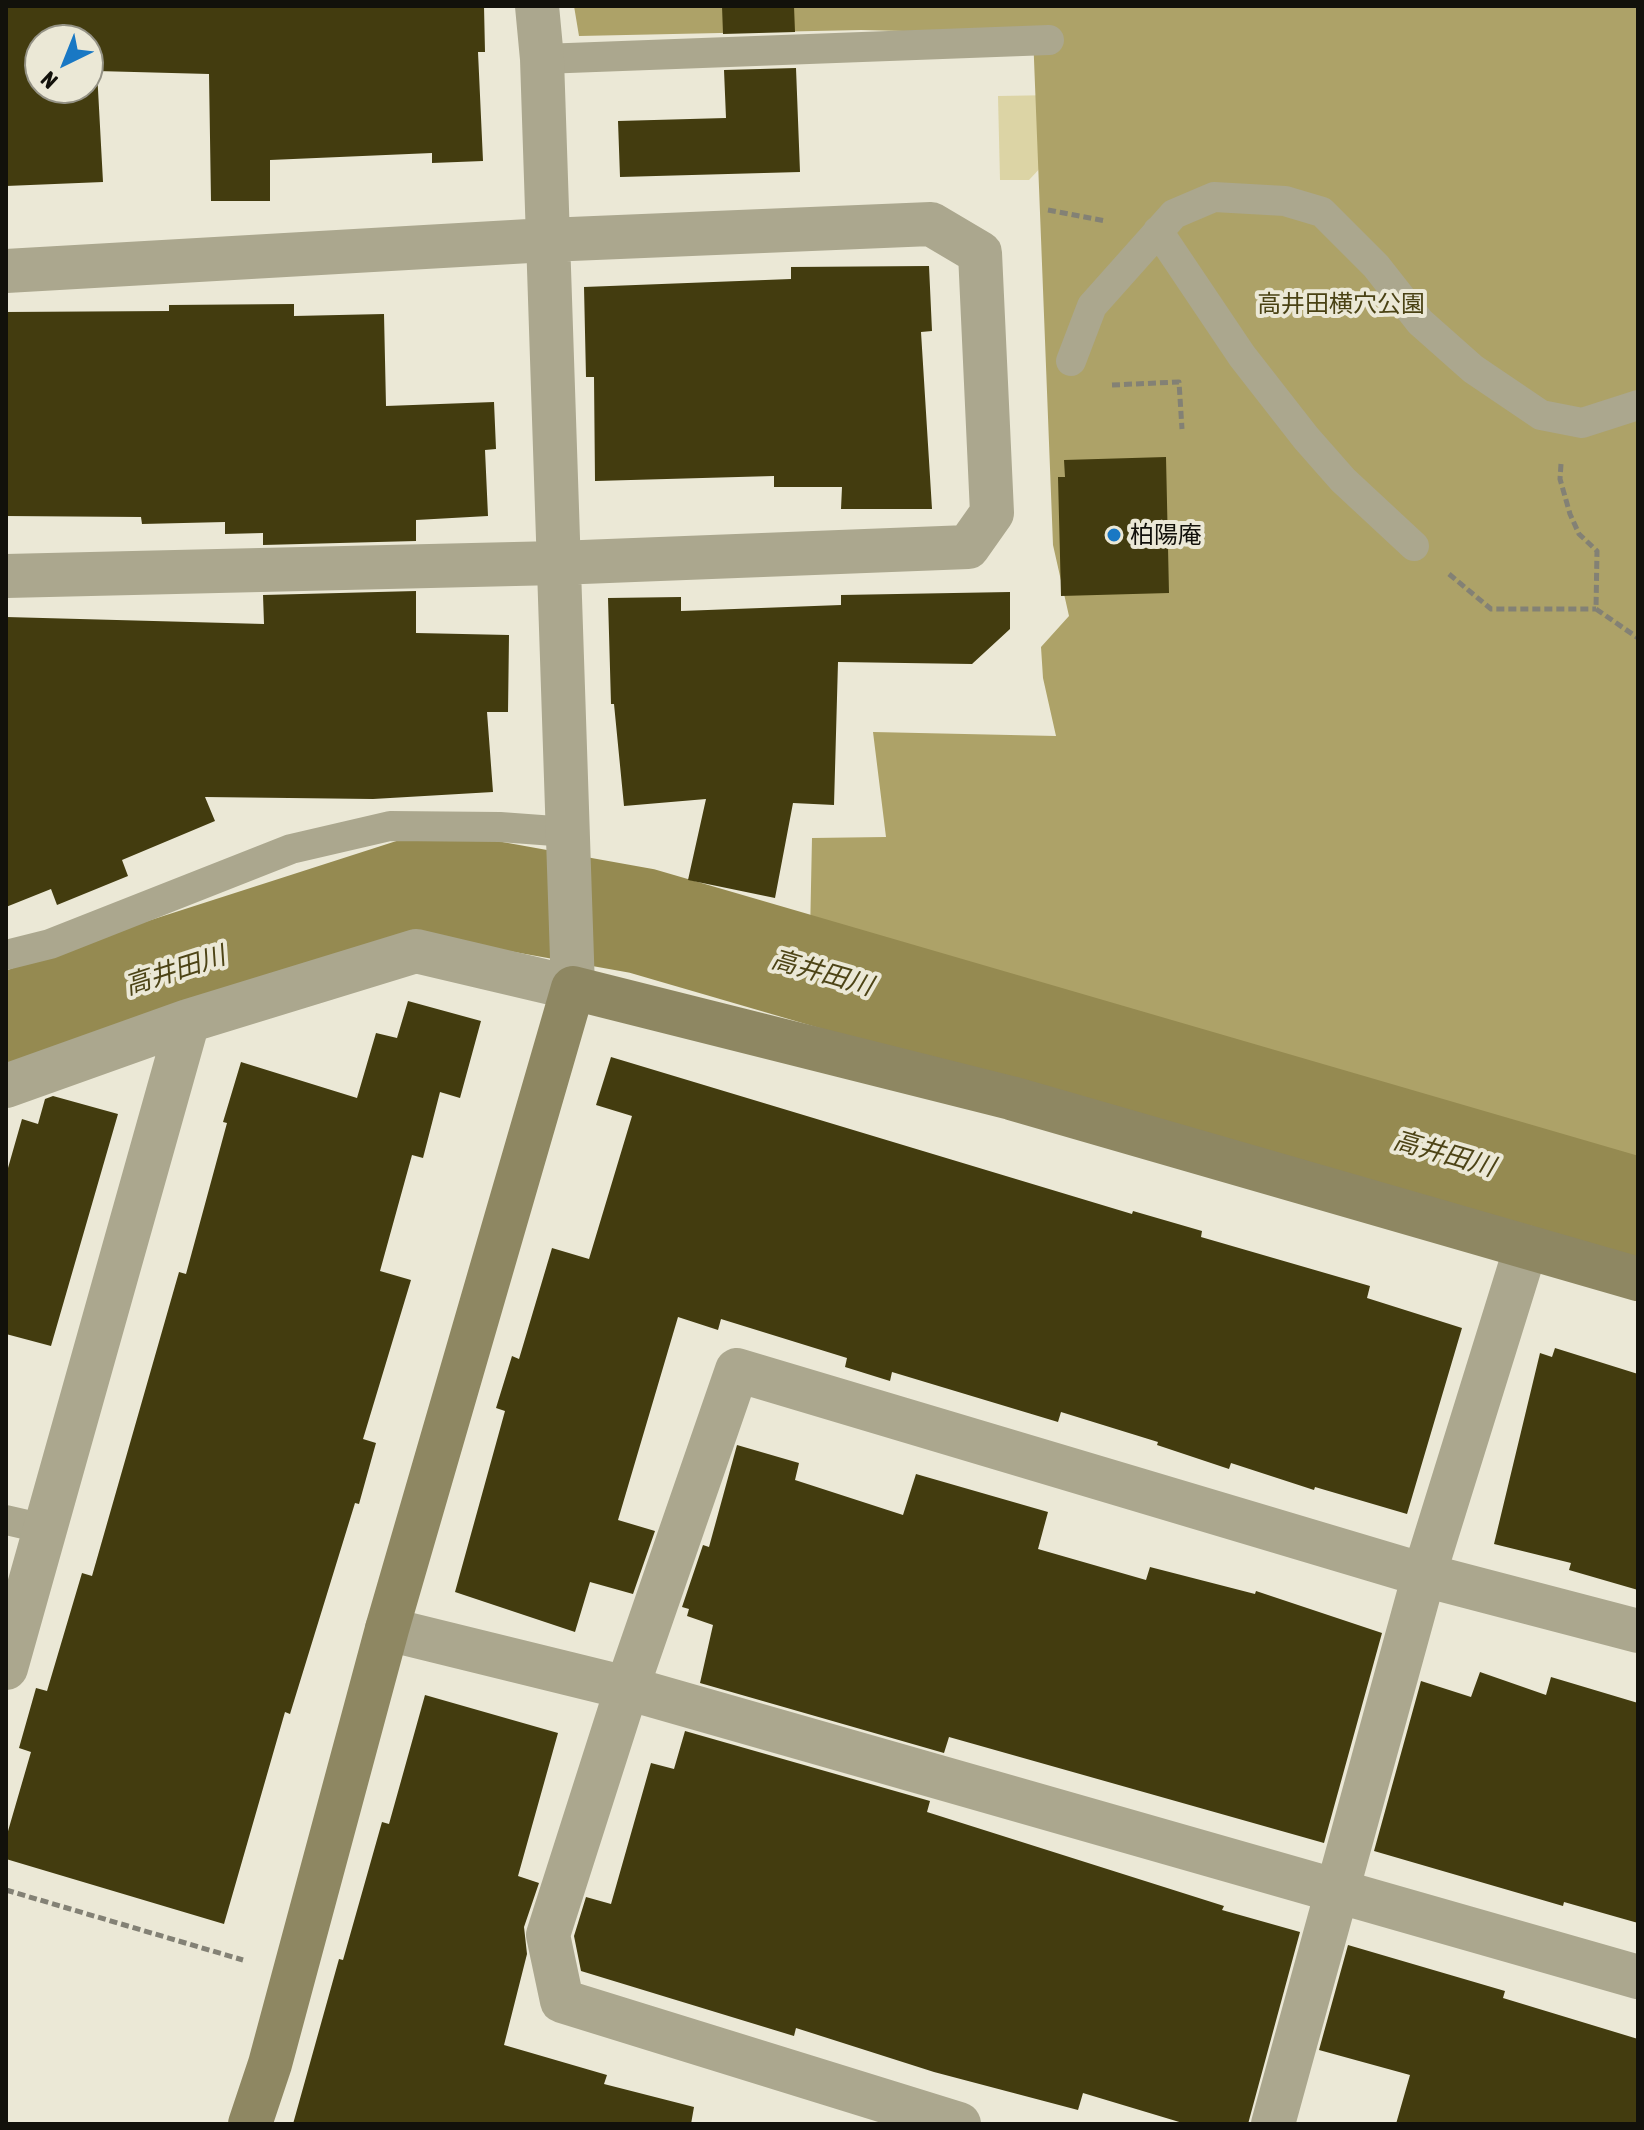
<!DOCTYPE html>
<meta charset="utf-8">
<style>
body{margin:0}
#map{position:relative;width:1644px;height:2130px;overflow:hidden;background:#ebe8d6;font-family:"Asap Condensed",sans-serif}
canvas{display:block}
.frame{position:absolute;inset:0;border:8px solid #12110b;pointer-events:none}
.north{position:absolute;left:24px;top:24px;width:80px;height:80px;box-sizing:border-box;background:#ebe8d6;border:2px solid #949285;border-radius:50%;rotate:223deg;font-size:22px;font-weight:700;line-height:32px;text-align:center;color:#12110b}
.north::after{content:'';display:block;margin:auto;width:28px;height:36px;background:#1978c4;clip-path:polygon(50% 0,100% 100%,50% 72%,0 100%)}
</style>
<div id="map">
<canvas width="1644" height="2130"></canvas>
<div class="frame"></div>
<div class="north">N</div>
</div>
<script>
const ctx = document.querySelector('canvas').getContext('2d');
ctx.lineJoin = 'round';
function fill(path, color) { ctx.fillStyle = color; ctx.fill(path, 'evenodd'); }
const toPath = rows => new Path2D(rows.map(r => 'M' + r).join(''));
function strokePath(path, color, width, dash) { ctx.strokeStyle = color; ctx.lineWidth = width; ctx.lineCap = dash ? 'butt' : 'round'; ctx.setLineDash(dash || []); ctx.stroke(path); }
function drawText(font, color, halo, rows, align = 'center') {
  ctx.font = font + ' "Asap Condensed","Noto Sans JP",sans-serif'; ctx.lineWidth = 8; ctx.setLineDash([]); ctx.textBaseline = 'middle'; ctx.strokeStyle = halo; ctx.fillStyle = color; for (const [text, x, y, turn = 0] of rows) {
    ctx.save(); ctx.translate(x, y); ctx.rotate((+turn || 0) * Math.PI / 180); ctx.textAlign = isNaN(turn) ? turn : align; if (halo) ctx.strokeText(text, 0, 0); ctx.fillText(text, 0, 0); ctx.restore();
  }
}
fill(toPath([
 [1056,95,1057,150,1029,180,1000,180,998,96]
]), '#dcd4a5');
fill(toPath([
 [574,6,1638,6,1638,1168,1520,1130,1428,1110,1357,1089,1267,1071,1076,1002,810,935,812,838,886,837,873,732,1056,736,1043,678,1041,647,1069,616,1053,545,1033,34,861,30,579,36]
]), '#ada268');
strokePath(toPath([
 [6,1027,122,985,436,884,642,921,1638,1211]
]), '#958a51', 106);
fill(toPath([
 [6,6,484,6,485,52,478,52,483,161,432,163,432,153,270,160,270,201,211,201,209,74,97,71,103,182,6,186],
 [40,40,88,40,88,88,40,88],
 [722,6,794,6,795,32,723,34],
 [796,68,800,172,620,177,618,121,726,118,724,70],
 [929,266,932,331,921,332,932,509,841,509,842,487,774,487,774,476,595,481,594,377,586,377,584,287,791,279,791,267],
 [294,304,294,316,384,314,386,406,494,402,496,449,485,450,488,516,416,520,416,541,263,545,263,533,225,534,225,522,142,524,141,517,6,516,6,312,169,311,169,305],
 [1166,457,1169,593,1061,596,1058,477,1065,477,1064,460],
 [416,591,416,633,509,635,508,712,487,712,493,792,373,799,205,797,215,821,122,860,128,876,57,905,51,889,6,907,6,617,264,624,263,595],
 [1010,592,1010,629,972,664,838,662,834,805,793,803,775,898,688,880,706,799,624,806,614,704,611,704,608,598,681,597,681,611,841,605,841,595],
 [408,1001,481,1021,460,1098,440,1092,423,1158,412,1155,380,1271,411,1280,363,1439,376,1443,359,1504,355,1503,290,1714,285,1712,224,1924,6,1859,6,1838,31,1752,19,1748,36,1688,47,1691,82,1573,92,1576,179,1272,186,1274,227,1123,223,1122,241,1062,357,1098,376,1033,397,1038],
 [611,1057,1132,1214,1133,1211,1202,1231,1201,1237,1370,1286,1367,1298,1462,1328,1407,1514,1315,1487,1314,1490,1231,1463,1229,1469,1157,1445,1158,1442,1061,1412,1058,1422,892,1372,890,1381,845,1367,847,1358,721,1319,718,1330,678,1317,618,1520,655,1531,633,1594,590,1582,575,1632,455,1592,505,1411,496,1408,512,1356,519,1359,552,1248,589,1259,632,1116,596,1105],
 [53,1096,118,1114,51,1346,6,1334,6,1175,22,1119,38,1124,45,1099],
 [1555,1348,1638,1374,1638,1590,1569,1570,1571,1563,1494,1544,1540,1353,1552,1357],
 [737,1445,799,1463,795,1480,903,1515,916,1474,1048,1512,1038,1549,1146,1580,1150,1567,1255,1594,1256,1591,1382,1633,1324,1843,949,1737,944,1753,700,1683,713,1625,687,1616,689,1609,682,1607,703,1545,709,1547],
 [1480,1672,1546,1695,1551,1677,1638,1703,1638,1923,1564,1902,1563,1906,1374,1851,1421,1681,1471,1697],
 [425,1695,558,1733,518,1876,539,1883,524,1927,527,1954,504,2045,607,2075,604,2084,694,2107,691,2124,293,2124,339,1959,343,1960,382,1822,389,1824],
 [685,1731,930,1801,927,1812,1224,1906,1222,1910,1300,1932,1248,2124,1186,2124,1083,2093,1078,2110,934,2072,796,2028,794,2036,581,1971,574,1936,586,1897,611,1904,651,1763,674,1769],
 [1348,1945,1505,1991,1503,1998,1638,2039,1638,2124,1396,2124,1410,2075,1319,2050]
]), '#433c0f');
strokePath(toPath([
 [1048,210,1106,221],
 [1112,385,1179,382,1182,429],
 [1561,464,1560,479,1570,514,1579,534,1597,551,1596,609,1638,638],
 [1449,574,1491,609,1596,609],
 [6,1890,243,1960]
]), '#838175', 5, [8, 4]);
strokePath(toPath([
 [542,59,1049,40],
 [1158,231,1242,356,1306,438,1343,480,1414,546],
 [1071,361,1092,306,1174,214,1214,197,1285,201,1322,212,1376,266,1420,322,1473,369,1541,415,1582,423,1638,405],
 [6,955,50,944,291,849,390,826,500,827,568,832],
 [6,1520,45,1529]
]), '#aba78e', 30);
strokePath(toPath([
 [6,271,547,240,931,224,980,253,992,513,968,547,557,563,6,576],
 [6,1086,188,1021,416,951,573,988,542,59,537,6],
 [387,1629,627,1688,1638,1977],
 [6,1668,188,1021],
 [959,2124,562,2001,548,1935,627,1688,737,1370,1424,1575,1638,1631],
 [1273,2124,1424,1575,1526,1247]
]), '#aba78e', 44);
strokePath(toPath([
 [250,2124,270,2064,387,1629,573,988,1011,1098,1638,1279]
]), '#8e8762', 44);
for (const [x, y, r, color] of [
 [1114,535,8,"#1978c4"]
]) { const dot = new Path2D(); dot.arc(x, y, r, 0, 2 * Math.PI); ctx.fillStyle = color; ctx.fill(dot); strokePath(dot, '#ebe8d6', 3); }
drawText('24px', '#4a4214', '#ebe8d6', [
 ["高井田横穴公園",1341,304]
]);
drawText('24px', '#12110b', '#ebe8d6', [
 ["柏陽庵",1130,535]
], 'left');
drawText('italic 26px', '#4d4416', '#ebe8d6', [
 ["高井田川",175,971,-18],
 ["高井田川",822,973,16],
 ["高井田川",1444,1154,16]
]);
</script>
